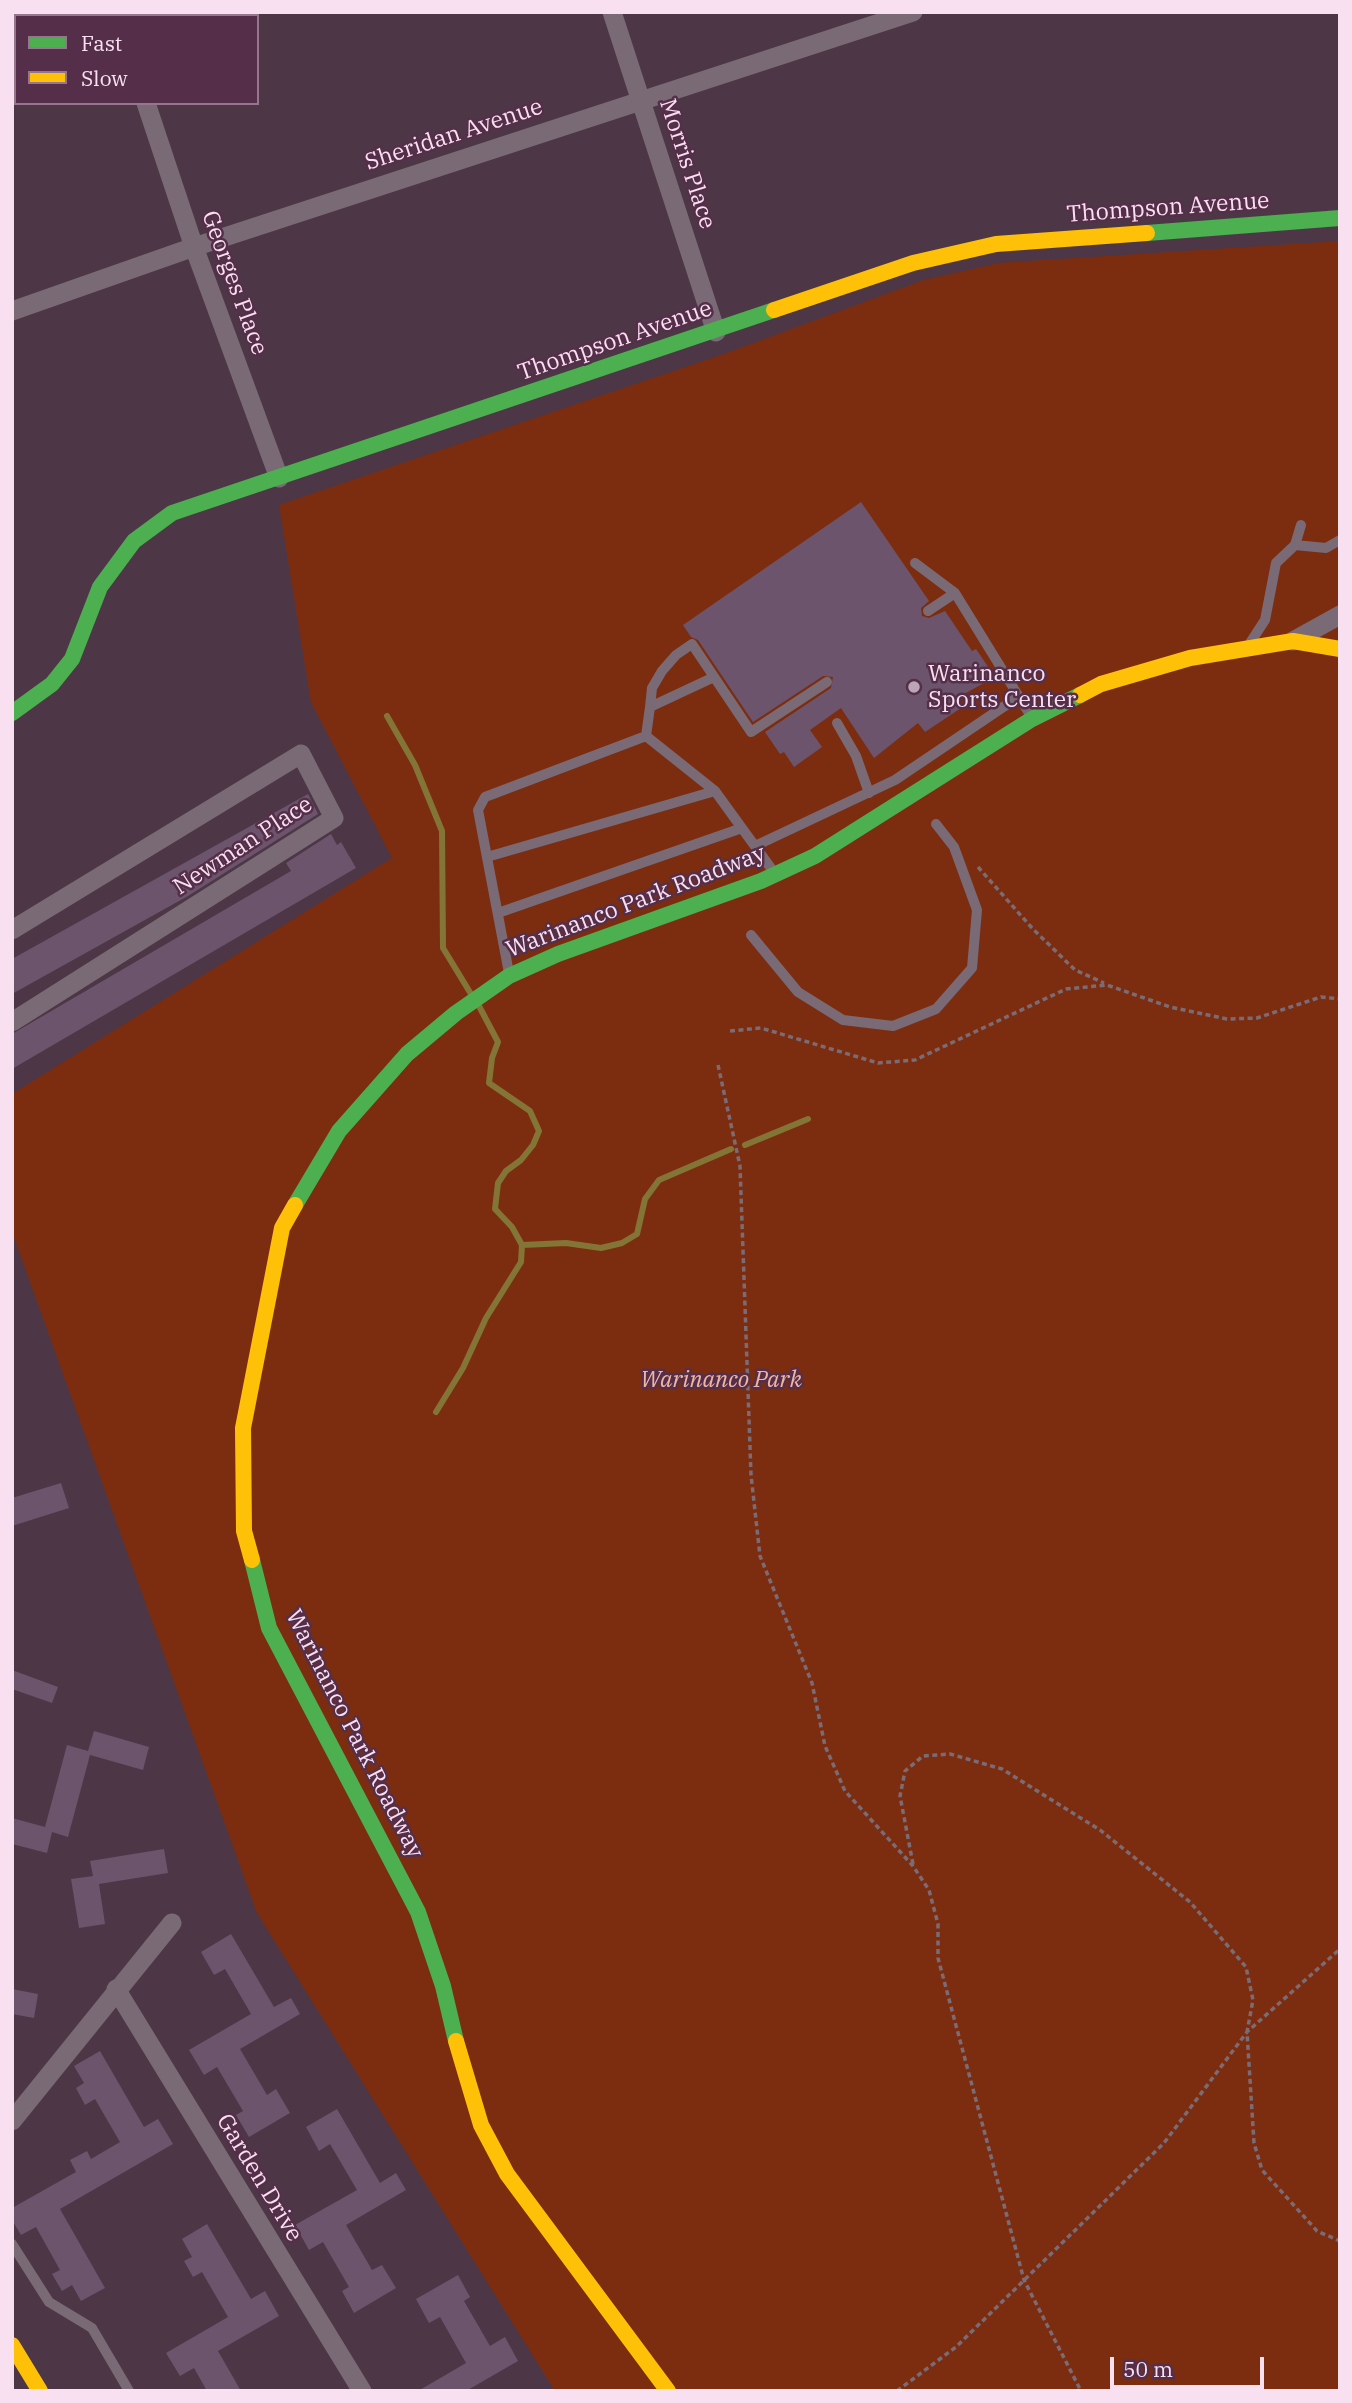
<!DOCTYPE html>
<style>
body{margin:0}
#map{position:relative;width:1352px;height:2403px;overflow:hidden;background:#4d3746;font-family:"IBM Plex Serif",serif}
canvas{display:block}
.frame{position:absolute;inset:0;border:14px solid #f8e0f0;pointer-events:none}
.legend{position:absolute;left:14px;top:14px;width:245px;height:91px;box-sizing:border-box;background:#552f4a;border:2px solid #96768c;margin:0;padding:9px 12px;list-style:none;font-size:21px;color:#f8e0f0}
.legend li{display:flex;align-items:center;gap:14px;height:35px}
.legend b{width:35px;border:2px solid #96768c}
.scale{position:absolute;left:1110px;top:2357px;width:154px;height:32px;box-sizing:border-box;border:4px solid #f8e0f0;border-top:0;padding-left:9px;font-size:21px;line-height:24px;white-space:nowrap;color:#f8e0f0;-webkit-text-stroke:5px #552f4a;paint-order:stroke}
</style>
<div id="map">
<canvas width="1352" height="2403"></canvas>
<div class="frame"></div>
<ul class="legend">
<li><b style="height:9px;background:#4caf50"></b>Fast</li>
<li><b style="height:9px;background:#ffc107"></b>Slow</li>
</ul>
<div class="scale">50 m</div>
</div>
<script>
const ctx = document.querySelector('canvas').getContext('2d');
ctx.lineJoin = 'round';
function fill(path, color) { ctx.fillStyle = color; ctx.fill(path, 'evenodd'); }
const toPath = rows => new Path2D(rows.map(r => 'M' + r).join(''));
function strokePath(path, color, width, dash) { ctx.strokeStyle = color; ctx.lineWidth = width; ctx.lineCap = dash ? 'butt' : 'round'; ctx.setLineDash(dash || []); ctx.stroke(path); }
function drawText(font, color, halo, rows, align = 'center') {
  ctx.font = font + ' "IBM Plex Serif",serif'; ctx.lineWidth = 5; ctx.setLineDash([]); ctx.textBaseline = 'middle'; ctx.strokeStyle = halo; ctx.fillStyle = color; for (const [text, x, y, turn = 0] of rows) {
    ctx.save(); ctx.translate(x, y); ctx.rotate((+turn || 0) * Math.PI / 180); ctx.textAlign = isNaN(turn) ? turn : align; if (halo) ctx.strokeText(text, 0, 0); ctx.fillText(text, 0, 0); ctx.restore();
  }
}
fill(toPath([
 [1340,241,1340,2391,555,2391,257,1913,12,1232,12,1094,392,858,311,702,279,505,724,354,924,280,999,263]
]), '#7d2d0f');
strokePath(toPath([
 [387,716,415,765,442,831,443,948,471,994],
 [745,1145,808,1119],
 [522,1245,566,1243,601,1248,622,1243,637,1234,645,1199,659,1180,731,1149],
 [436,1412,463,1368,486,1318,521,1262,522,1245,512,1227,495,1209,498,1183,506,1171,521,1160,533,1145,539,1131,530,1111,489,1083,492,1058,498,1042,479,1006]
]), '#837536', 6);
fill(toPath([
 [861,502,929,601,921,608,922,616,929,618,945,611,972,651,976,649,995,677,955,699,961,708,925,732,918,723,874,758,841,708,810,730,822,747,794,767,784,752,780,754,765,732,831,688,833,677,823,676,753,722,698,640,691,637,683,625],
 [308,794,318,814,188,896,12,994,12,959],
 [331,834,337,845,341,842,356,868,12,1069,12,1034,291,871,286,863],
 [61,1483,69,1508,12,1526,12,1498],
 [12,1670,58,1687,52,1703,12,1689],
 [94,1731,149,1747,143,1770,90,1755,68,1837,52,1832,47,1853,12,1844,12,1818,45,1827,67,1745,88,1751],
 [164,1849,168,1873,99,1884,105,1924,79,1928,71,1879,93,1876,90,1861],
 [231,1934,274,2007,291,1998,300,2014,240,2049,267,2095,276,2089,290,2113,249,2137,236,2115,243,2111,217,2067,204,2075,189,2050,251,2014,225,1969,214,1975,201,1952],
 [12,1989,38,1994,34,2018,12,2014],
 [100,2051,144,2127,158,2119,173,2144,60,2209,105,2288,81,2301,72,2285,62,2291,52,2274,60,2270,36,2227,21,2235,12,2220,12,2208,76,2172,70,2160,87,2151,91,2159,120,2142,95,2099,85,2105,76,2088,84,2083,74,2066],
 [337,2109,380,2183,396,2173,406,2190,346,2225,372,2270,382,2265,396,2288,354,2313,342,2291,349,2287,323,2242,309,2250,295,2225,357,2190,330,2144,319,2151,306,2127],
 [207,2224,251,2299,265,2291,279,2316,218,2351,241,2391,207,2391,194,2368,180,2376,166,2353,228,2317,202,2272,193,2277,184,2261,192,2257,182,2239],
 [458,2275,470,2297,464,2301,490,2346,505,2337,518,2361,466,2391,418,2391,466,2363,440,2317,429,2323,416,2299]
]), '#6b546c');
strokePath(toPath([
 [978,867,1032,928,1075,970,1104,983],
 [730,1031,761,1028,878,1063,915,1060,1066,989,1107,985,1170,1007,1227,1019,1257,1018,1321,997,1340,999],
 [718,1065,740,1166,751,1475,760,1556,812,1683,825,1746,845,1791,913,1866,929,1890,938,1924,938,1958,1024,2280,1081,2391],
 [913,1864,900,1796,905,1771,923,1756,950,1754,1002,1769,1100,1830,1190,1902,1246,1967,1253,2000,1247,2032,1254,2143,1262,2170,1317,2231,1340,2241],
 [897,2391,956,2347,1164,2143,1247,2032,1340,1949]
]), '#7a6b75', 3.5, [5, 3.5]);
strokePath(toPath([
 [1295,545,1326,548,1340,540],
 [915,563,955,593,1032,718],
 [928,611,955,593],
 [1250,643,1265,620,1276,563,1295,545,1301,525],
 [650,707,652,688,662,671,676,655,692,644,751,732,827,682],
 [837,723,856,756,869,793],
 [646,736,715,791,773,871],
 [646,736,650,707,712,678],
 [755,846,895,780,1018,697],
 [487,857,715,791],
 [498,913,742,828],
 [751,935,798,992,843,1020,893,1026,936,1009,972,968,977,910,954,847,936,824],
 [509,973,478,810,485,797,646,736],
 [12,2244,49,2302,92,2328,129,2391]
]), '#796a75', 10);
strokePath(toPath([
 [612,12,716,332],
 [128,16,139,12],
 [12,56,16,55],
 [146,103,194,247,279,478],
 [12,311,194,247,913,12],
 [1293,641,1340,615],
 [12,930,301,754,334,818,12,1022],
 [116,1989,362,2391],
 [12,2121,172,1923]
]), '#796a75', 19);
strokePath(toPath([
 [1147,233,1340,218],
 [12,713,52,684,72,659,100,587,134,541,172,513,774,310],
 [295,1205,339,1131,407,1054,456,1013,509,976,558,954,761,881,815,856,1032,719,1080,695],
 [252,1560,269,1628,418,1912,443,1986,456,2041]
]), '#4caf50', 16);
strokePath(toPath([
 [774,310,913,263,996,244,1147,233],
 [1080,695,1101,684,1190,658,1293,641,1340,649],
 [252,1560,244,1531,243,1428,282,1228,295,1205],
 [456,2041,481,2125,507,2174,668,2391],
 [12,2345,40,2391]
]), '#ffc107', 16);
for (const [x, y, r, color] of [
 [914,687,7,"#bca5b4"]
]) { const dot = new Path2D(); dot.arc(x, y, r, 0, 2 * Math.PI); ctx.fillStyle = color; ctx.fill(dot); strokePath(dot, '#552f4a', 2.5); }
drawText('23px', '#f8e0f0', '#552f4a', [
 ["Sheridan Avenue",454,135,-18],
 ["Morris Place",687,164,72],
 ["Thompson Avenue",1168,208,-4],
 ["Georges Place",234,283,70],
 ["Thompson Avenue",615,341,-19],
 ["Newman Place",243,846,-33],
 ["Warinanco Park Roadway",636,902,-21],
 ["Warinanco Park Roadway",354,1734,63],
 ["Garden Drive",259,2178,59]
]);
drawText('23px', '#f8e0f0', '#552f4a', [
 ["Warinanco",928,674],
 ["Sports Center",928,700]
], 'left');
drawText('italic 23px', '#f0b6a3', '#552f4a', [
 ["Warinanco Park",721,1380]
]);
</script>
